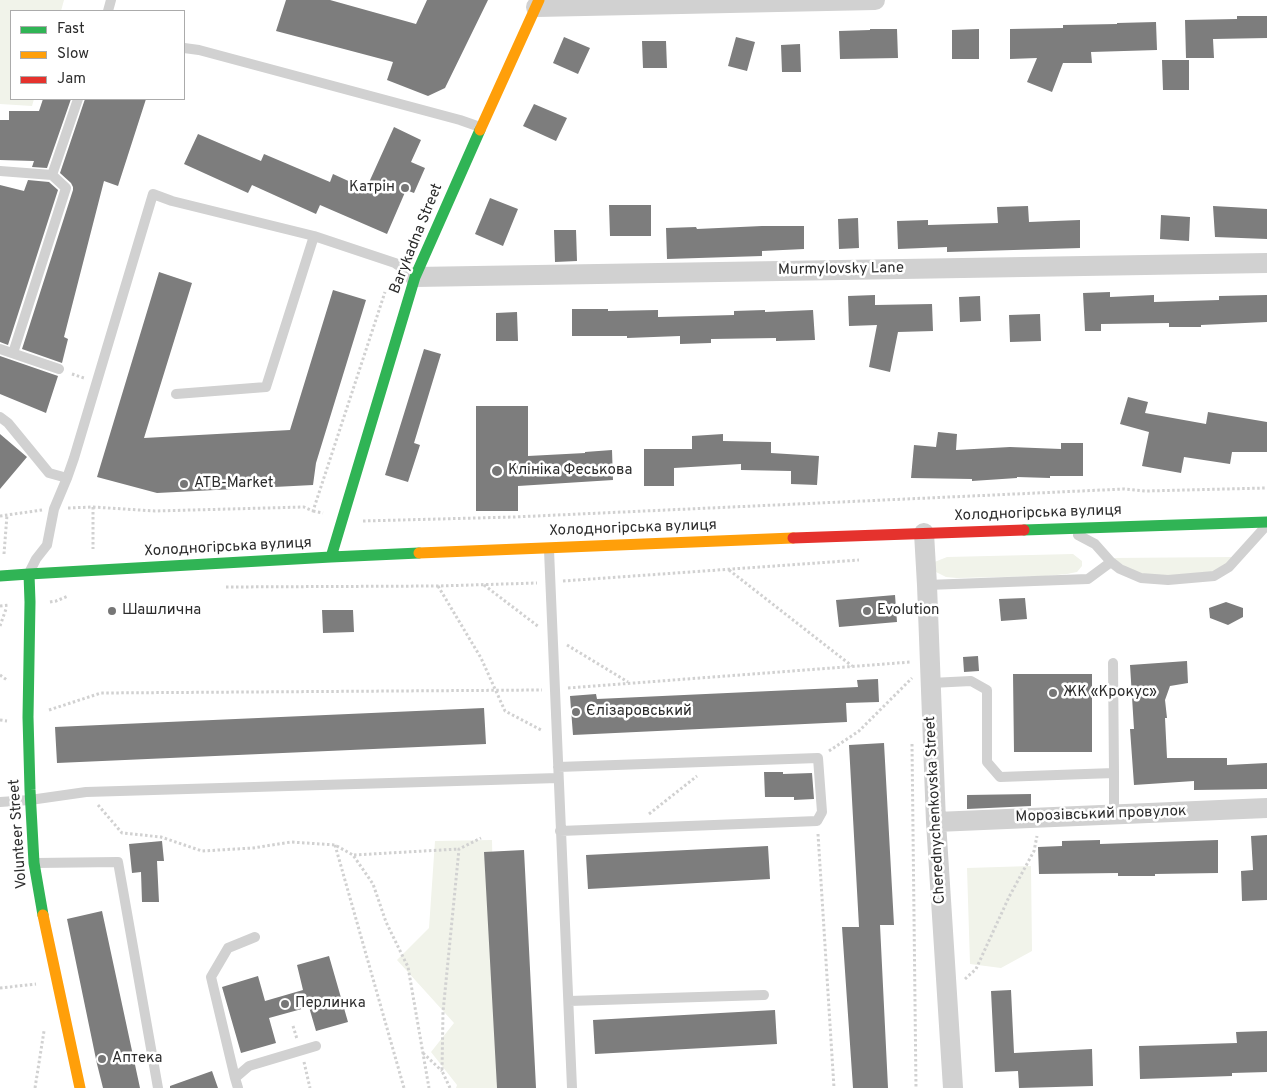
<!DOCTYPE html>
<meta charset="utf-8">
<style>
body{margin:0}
#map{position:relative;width:1267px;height:1088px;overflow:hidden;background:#fff;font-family:Overpass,sans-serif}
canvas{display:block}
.legend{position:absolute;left:10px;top:10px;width:175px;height:90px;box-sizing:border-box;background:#fff;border:1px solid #ababab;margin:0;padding:6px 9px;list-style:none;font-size:15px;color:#2c2c2c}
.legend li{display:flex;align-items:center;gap:10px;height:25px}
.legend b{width:25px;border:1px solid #ababab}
</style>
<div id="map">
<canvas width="1267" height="1088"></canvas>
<ul class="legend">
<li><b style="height:6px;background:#30b455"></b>Fast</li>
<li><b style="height:6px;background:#ff9f0a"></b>Slow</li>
<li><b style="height:6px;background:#e5322d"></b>Jam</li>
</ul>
</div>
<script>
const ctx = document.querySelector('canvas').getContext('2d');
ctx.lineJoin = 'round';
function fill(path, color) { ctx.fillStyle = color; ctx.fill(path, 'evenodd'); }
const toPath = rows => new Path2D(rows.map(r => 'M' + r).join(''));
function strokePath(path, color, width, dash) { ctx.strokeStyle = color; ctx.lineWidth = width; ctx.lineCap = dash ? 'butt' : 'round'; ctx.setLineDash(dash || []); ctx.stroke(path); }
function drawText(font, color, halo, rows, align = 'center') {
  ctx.font = font + ' Overpass,sans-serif'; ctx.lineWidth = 5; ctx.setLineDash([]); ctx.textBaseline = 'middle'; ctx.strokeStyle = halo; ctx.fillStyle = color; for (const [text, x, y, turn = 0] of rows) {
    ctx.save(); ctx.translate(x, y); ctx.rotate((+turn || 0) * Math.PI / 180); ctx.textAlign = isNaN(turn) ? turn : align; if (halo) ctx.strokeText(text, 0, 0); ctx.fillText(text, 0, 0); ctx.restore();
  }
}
fill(toPath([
 [0,0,64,0,61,11,11,11,11,99,34,99,32,106,0,104],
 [1073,554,1082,561,1082,566,1077,572,1067,574,1045,576,957,578,946,577,936,572,932,563,947,557],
 [1234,557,1212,576,1144,578,1112,558],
 [492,840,497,1088,456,1088,457,1085,431,1052,454,1023,397,960,429,928,435,841],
 [1031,866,1032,951,1001,968,970,964,967,868]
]), '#f1f3ea');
fill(toPath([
 [286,0,330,0,416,24,427,0,488,0,445,88,428,96,387,80,393,62,276,31],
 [1237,16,1267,16,1267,38,1213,39,1214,58,1186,58,1185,20,1237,19],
 [1156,22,1157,50,1091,52,1092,63,1063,63,1052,92,1027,82,1037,58,1010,59,1010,29,1063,28,1063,25,1117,24,1117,23],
 [870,29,897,29,898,58,840,59,839,31,870,30],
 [979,29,979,59,952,59,952,30],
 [564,37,590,48,578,74,553,63],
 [736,37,755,42,747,71,728,66],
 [642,41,666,41,667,68,643,68],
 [800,44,801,72,782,72,781,45],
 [1162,60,1189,60,1189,90,1163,90],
 [43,99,71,99,47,168,32,167,34,161,0,160,0,120,9,120,9,111,39,111],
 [85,99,146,99,118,186,104,181,64,337,68,339,62,363,22,349,73,190,73,187,71,183,60,173],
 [534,104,567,118,556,141,523,126],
 [394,127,421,140,411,162,425,168,414,193,406,190,387,234,320,205,316,214,252,185,248,193,184,164,198,134,261,161,264,154,330,182,333,174,366,189],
 [28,180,49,182,58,190,8,345,0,342,0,185,24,191],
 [490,198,518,209,503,246,475,234],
 [609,205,651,205,651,236,610,236],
 [1028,206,1029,222,1080,220,1080,248,947,252,947,247,898,249,897,221,928,220,928,225,998,223,997,207],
 [1213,206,1267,209,1267,239,1215,237],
 [1161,215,1190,217,1189,241,1160,239],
 [858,218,859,248,839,249,838,219],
 [762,226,804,226,804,249,762,251,762,256,667,259,666,228,696,227,697,229],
 [554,230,576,230,577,261,555,262],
 [159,272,192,283,144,438,290,430,333,290,366,300,316,463,313,485,157,493,97,477],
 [1110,292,1110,297,1154,295,1154,302,1219,300,1219,296,1267,295,1267,322,1201,325,1201,327,1169,327,1169,323,1101,324,1101,331,1085,331,1083,293],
 [875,295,875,305,932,304,933,331,898,332,890,372,869,367,877,325,849,326,848,296],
 [980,296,981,321,960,322,959,297],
 [572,309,608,309,608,311,658,310,658,317,734,315,734,311,765,310,765,312,813,310,815,340,776,341,776,338,711,339,711,343,680,344,680,336,627,338,627,336,572,336],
 [517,312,518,341,496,341,496,313],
 [1040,314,1041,341,1010,342,1009,315],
 [424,349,441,354,414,443,420,445,408,482,385,475],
 [0,356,58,376,46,413,0,394],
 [1128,397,1148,402,1145,413,1206,424,1208,412,1267,422,1267,452,1232,452,1230,464,1184,457,1181,473,1142,466,1149,432,1120,424],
 [476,406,528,406,528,456,585,453,585,452,612,450,613,480,518,486,518,511,476,511],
 [938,432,957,434,956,450,1010,447,1061,449,1061,443,1083,443,1083,476,1050,476,1050,478,1017,477,1017,478,972,481,972,479,911,478,914,445,936,447],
 [0,434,27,457,0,489],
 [723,434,723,441,771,442,771,453,819,456,817,485,791,484,791,471,741,470,741,464,674,468,674,486,644,486,644,449,692,449,692,436],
 [895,595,897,622,839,627,836,600],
 [1025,598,1027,619,1001,621,999,599],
 [1226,602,1243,608,1243,617,1228,625,1210,618,1209,608],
 [322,610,353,610,354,632,323,633],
 [978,656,979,671,964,672,963,657],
 [1187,661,1188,683,1170,686,1165,700,1167,718,1165,718,1167,758,1227,758,1227,765,1267,763,1267,789,1194,790,1194,781,1134,785,1130,729,1134,729,1130,665],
 [1013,674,1092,674,1092,752,1014,752],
 [878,679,879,702,846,703,847,722,573,735,570,696,596,694,597,699,858,687,857,680],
 [484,708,486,744,57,763,55,727],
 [884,743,894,925,880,925,888,1088,853,1088,842,927,859,927,849,745],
 [764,772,783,772,783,774,812,773,814,799,794,800,794,797,765,797],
 [1031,794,1031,806,967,809,967,795],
 [1267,835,1267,900,1242,901,1241,871,1253,870,1251,836],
 [1100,840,1100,844,1218,840,1218,873,1155,874,1155,876,1118,876,1118,873,1039,874,1038,847,1062,846,1062,841],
 [162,841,164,861,157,861,159,902,142,902,141,872,132,873,129,844],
 [768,846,770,879,588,889,586,855],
 [524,850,536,1088,497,1088,484,852],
 [102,911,140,1088,103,1088,97,1064,67,919],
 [329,956,348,1022,316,1031,309,1007,269,1018,276,1043,241,1053,222,987,258,976,265,1001,303,990,297,965],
 [1011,990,1014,1053,1092,1049,1093,1086,1019,1088,1018,1071,995,1072,991,991],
 [775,1010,777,1044,595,1054,593,1020],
 [1267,1031,1267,1072,1232,1073,1232,1076,1140,1079,1139,1046,1237,1043,1236,1032],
 [212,1071,218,1088,170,1088,170,1086]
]), '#7d7d7d');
strokePath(toPath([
 [72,374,84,378],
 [93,507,93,549],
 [68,508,93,507,155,511,304,507,313,511,385,292],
 [313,511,323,513],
 [0,516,42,510],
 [363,521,514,517,1124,489,1145,491,1267,488],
 [4,554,7,515],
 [729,570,852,666],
 [563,581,859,560],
 [484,585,539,627],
 [438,586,481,658,505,711,543,731],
 [226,587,438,586,537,583],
 [50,602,56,601,68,596],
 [0,606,9,605],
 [0,626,6,609],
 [567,645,628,682],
 [0,675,7,680],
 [568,688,911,662],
 [49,710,101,693,542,690],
 [0,720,7,721],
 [912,744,916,1088],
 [829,751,859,731,912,678],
 [98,805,122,833,161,837,202,851,253,848,291,842,335,845,353,855,373,884,386,922,408,967,429,1088],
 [649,814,697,776],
 [818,834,834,1088],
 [335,845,404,1088],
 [354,855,459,849],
 [965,979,976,969,1009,897,1034,851,1037,836],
 [0,988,36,984],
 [293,1026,297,1039],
 [423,1053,442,1071],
 [304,1062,310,1088],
 [35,1088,44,1031],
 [450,1088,442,1071,443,1012,459,849,481,838]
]), '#d1d1d1', 3, [2.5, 2.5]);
strokePath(toPath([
 [108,11,111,0],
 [184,48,199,50,460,120,480,127],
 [0,171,52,175,78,99],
 [0,349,59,369],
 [13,353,66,188,52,175],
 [176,394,266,387,314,236],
 [0,417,8,423,49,473,67,478],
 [1078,535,1095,544,1111,562,1120,569,1141,578,1168,580,1214,576,1229,567,1266,526],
 [549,550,572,1088],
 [30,571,36,559,47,545,54,509,67,478,74,458,153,194,172,201,314,236,395,263,414,276],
 [927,585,1088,579,1111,562],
 [931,683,971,681,987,690,987,762,1000,777,1114,773,1113,663],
 [558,767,818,758,822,812,817,821,560,831],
 [0,802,30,800,86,792,558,778],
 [1114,815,1114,773],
 [36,863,118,862,158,1088],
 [569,1001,764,995],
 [235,1078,211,977,228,948,255,937],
 [238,1088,235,1078,249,1066,316,1046]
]), '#d1d1d1', 10);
strokePath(toPath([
 [536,7,875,0],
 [415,277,1267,263],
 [924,533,927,585,936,822,953,1088],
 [936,822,1267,808]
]), '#d1d1d1', 20);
strokePath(toPath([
 [1024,530,1267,522],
 [331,557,415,277,480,130],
 [29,574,331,557,419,553],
 [0,576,29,574,30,602,28,717,30,790,34,863,43,915]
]), '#30b455', 11);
strokePath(toPath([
 [480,130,539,0],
 [419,553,793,538],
 [43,915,80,1088]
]), '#ff9f0a', 11);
strokePath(toPath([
 [793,538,1024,530]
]), '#e5322d', 11);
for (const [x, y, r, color] of [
 [405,188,5,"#767676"],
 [497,471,6,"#767676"],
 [184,484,5,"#767676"],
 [112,611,5,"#767676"],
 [867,611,5,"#767676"],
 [1053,693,5,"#767676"],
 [576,712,5,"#767676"],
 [285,1004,5,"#767676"],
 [102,1059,5,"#767676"]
]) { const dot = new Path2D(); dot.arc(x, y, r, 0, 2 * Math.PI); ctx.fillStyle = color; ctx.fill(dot); strokePath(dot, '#fff', 2); }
drawText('15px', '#2c2c2c', '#fff', [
 ["Катрін",395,188,"right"],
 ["Клініка Феськова",508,471],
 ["ATB-Market",194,484],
 ["Шашлична",122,611],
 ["Evolution",877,611],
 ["ЖК «Крокус»",1063,693],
 ["Єлізаровський",586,712],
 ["Перлинка",295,1004],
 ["Аптека",112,1059]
], 'left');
drawText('15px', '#2c2c2c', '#fff', [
 ["Barykadna Street",417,239,-68],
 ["Murmylovsky Lane",841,270,-1],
 ["Холодногірська вулиця",1038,514,-2],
 ["Холодногірська вулиця",633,529,-2],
 ["Холодногірська вулиця",228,548,-3],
 ["Cherednychenkovska Street",936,810,-93],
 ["Морозівський провулок",1101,815,-2],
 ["Volunteer Street",19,834,-94]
]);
</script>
